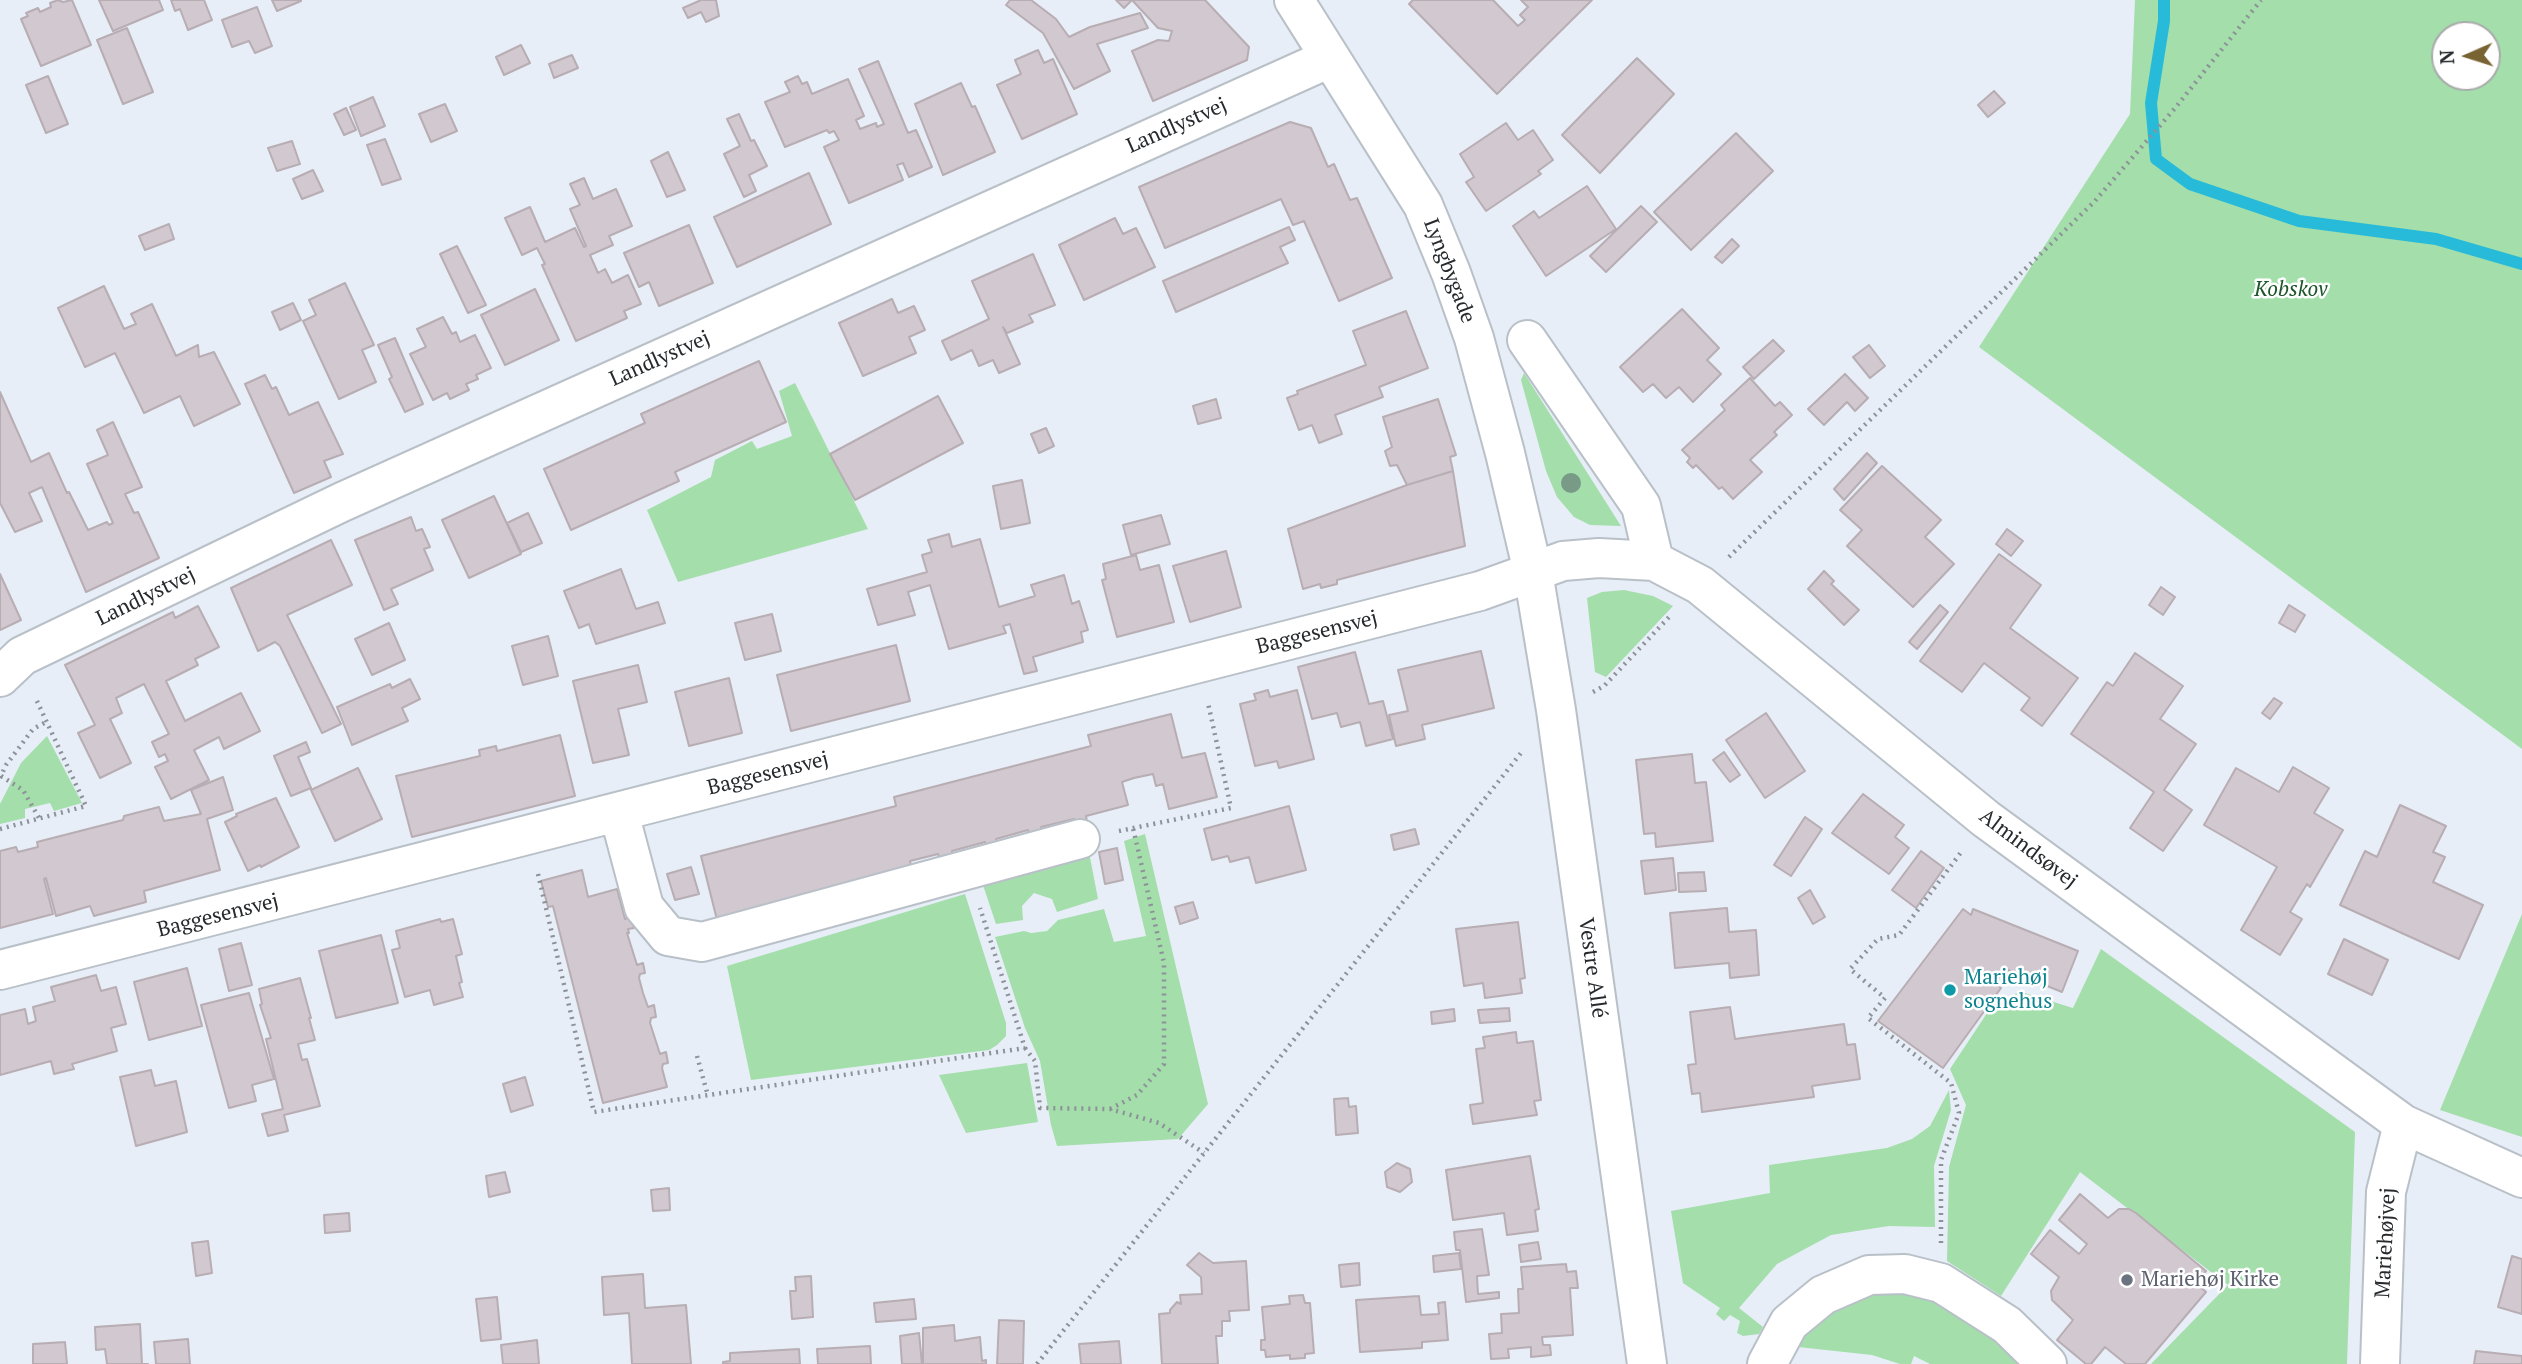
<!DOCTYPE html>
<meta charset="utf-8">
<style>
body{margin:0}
#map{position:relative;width:2522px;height:1364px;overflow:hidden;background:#e7eef7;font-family:"PT Serif",serif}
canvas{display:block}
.north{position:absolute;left:2431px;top:21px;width:70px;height:70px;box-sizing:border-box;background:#fff;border:2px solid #a9aaab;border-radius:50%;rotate:267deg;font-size:19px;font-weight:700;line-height:28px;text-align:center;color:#272a2d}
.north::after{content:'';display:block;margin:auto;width:24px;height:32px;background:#786332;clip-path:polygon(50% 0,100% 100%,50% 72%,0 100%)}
</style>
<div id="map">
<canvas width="2522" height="1364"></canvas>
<div class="north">N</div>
</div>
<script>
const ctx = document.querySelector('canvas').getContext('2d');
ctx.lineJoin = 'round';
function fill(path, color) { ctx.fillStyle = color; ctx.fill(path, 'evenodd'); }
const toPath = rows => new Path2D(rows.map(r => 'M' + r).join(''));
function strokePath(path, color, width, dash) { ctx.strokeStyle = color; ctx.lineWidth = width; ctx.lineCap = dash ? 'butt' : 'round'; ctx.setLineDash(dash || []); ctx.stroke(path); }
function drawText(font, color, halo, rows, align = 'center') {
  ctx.font = font + ' "PT Serif",serif'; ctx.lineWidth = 5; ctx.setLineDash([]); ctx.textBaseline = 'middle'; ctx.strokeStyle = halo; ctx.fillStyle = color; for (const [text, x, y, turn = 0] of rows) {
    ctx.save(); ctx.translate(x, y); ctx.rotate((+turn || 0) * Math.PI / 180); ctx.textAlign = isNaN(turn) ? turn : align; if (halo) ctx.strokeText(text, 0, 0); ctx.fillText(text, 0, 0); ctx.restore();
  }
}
fill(toPath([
 [2135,0,2522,0,2522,749,1979,347,2130,114],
 [2445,35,2487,35,2487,77,2445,77],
 [1524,373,1621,526,1590,525,1574,517,1557,497,1546,471,1521,380],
 [795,383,868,529,678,582,647,510,711,477,715,460,752,441,757,449,792,436,779,391],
 [1624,590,1653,596,1673,606,1606,677,1595,672,1587,598,1602,592],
 [47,736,82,803,54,811,50,803,25,809,25,818,0,824,0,804,21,763],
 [1145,834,1208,1104,1178,1139,1057,1146,1051,1125,1040,1061,1025,1028,995,937,1024,931,1031,933,1047,931,1058,920,1104,909,1114,942,1146,936,1124,841],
 [1089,852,1098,899,1057,912,1052,899,1034,893,1022,906,1023,920,996,924,983,885],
 [965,894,1006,1023,1006,1036,997,1045,989,1050,751,1080,727,966],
 [2522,914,2522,1137,2440,1110],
 [2101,949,2355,1132,2347,1364,2151,1364,2228,1285,2080,1172,2001,1296,1947,1261,1949,1167,1966,1105,1950,1069,1999,995,2008,1002,2018,991,2073,1008],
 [1027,1063,1038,1122,966,1133,939,1075],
 [1949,1090,1951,1110,1934,1166,1935,1227,1889,1226,1831,1235,1777,1264,1739,1308,1763,1327,1759,1334,1743,1336,1737,1333,1740,1321,1730,1315,1724,1321,1716,1314,1720,1308,1683,1283,1671,1211,1770,1193,1769,1165,1887,1148,1912,1139,1930,1126],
 [1889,1292,1922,1296,1952,1308,1986,1330,2019,1364,1930,1364,1914,1356,1911,1364,1900,1364,1872,1355,1798,1347,1813,1323,1838,1304,1862,1297]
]), '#a3deab');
strokePath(toPath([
 [2164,0,2164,21,2151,103,2156,159,2190,184,2299,221,2436,239,2522,264]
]), '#27bbd9', 12);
const building = toPath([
 [58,0,63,2,72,0,91,45,41,66,21,19,28,16,26,13,38,8,40,12,51,7,50,3,58,0],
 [99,0,159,0,163,10,113,31,99,0],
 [171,0,204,0,212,20,188,30,180,9,175,11,171,0],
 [272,0,301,0,301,1,277,11,272,0],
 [701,0,716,0,719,16,706,22,701,12,688,18,683,8,701,0],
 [1010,0,1031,0,1056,19,1069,37,1090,27,1140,13,1148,28,1097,44,1110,71,1074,89,1043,33,1006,5,1010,0],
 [1116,0,1205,0,1249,47,1247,60,1153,101,1132,51,1158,40,1169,41,1172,31,1158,28,1132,0,1124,8,1116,0],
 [1413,0,1493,0,1518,26,1525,20,1520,15,1528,7,1521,0,1592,0,1497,94,1409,4,1413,0],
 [257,7,272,46,255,53,249,41,232,47,222,20,257,7],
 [127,28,153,92,123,104,97,40,127,28],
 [521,45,530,63,504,75,496,57,521,45],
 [1038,50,1044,63,1053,59,1077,114,1022,139,997,85,1021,74,1015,60,1038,50],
 [572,55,578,68,554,78,549,64,572,55],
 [1637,58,1674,94,1600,173,1562,135,1637,58],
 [878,61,908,133,916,130,932,167,909,177,903,163,897,165,903,180,849,203,824,147,839,140,834,131,829,133,827,130,785,147,765,102,790,92,785,82,798,76,802,84,807,82,812,94,848,79,864,116,856,120,860,129,876,123,877,127,884,124,859,69,878,61],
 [48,76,68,124,46,133,26,85,48,76],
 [961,83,972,107,975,106,995,152,943,175,915,104,961,83],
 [1994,91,2005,103,1988,117,1978,105,1994,91],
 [373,97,385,126,361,136,350,107,373,97],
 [445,104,457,131,431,142,419,114,445,104],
 [346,108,356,130,344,135,334,114,346,108],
 [739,114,751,141,754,140,767,166,749,175,756,191,744,197,724,154,740,146,727,119,739,114],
 [1290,122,1311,128,1328,167,1334,164,1350,200,1357,198,1392,278,1339,301,1304,221,1293,225,1281,199,1165,248,1139,187,1290,122],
 [1506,123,1518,140,1533,130,1553,160,1538,171,1541,174,1486,211,1466,182,1474,177,1460,154,1506,123],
 [1736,133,1773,171,1691,250,1654,212,1736,133],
 [385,139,401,179,382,185,367,145,385,139],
 [292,141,300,164,277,171,268,148,292,141],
 [668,152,685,190,667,197,651,161,668,152],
 [313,170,323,191,302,199,293,179,313,170],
 [809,173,831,224,737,267,714,217,809,173],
 [584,178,593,199,616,189,632,226,609,236,613,245,590,255,598,273,605,269,612,283,628,275,641,304,624,311,627,318,576,341,542,265,545,264,537,248,522,255,505,218,530,207,545,242,575,228,584,247,586,246,570,209,580,205,570,184,584,178],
 [1587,186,1616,229,1546,276,1513,226,1534,211,1539,218,1587,186],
 [1641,206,1657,222,1606,272,1590,256,1641,206],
 [1115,218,1123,234,1136,228,1155,267,1084,300,1059,245,1115,218],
 [169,224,174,239,145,250,139,236,169,224],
 [689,225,713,283,659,306,649,282,639,287,624,253,689,225],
 [1289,227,1295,240,1280,247,1288,263,1176,312,1163,281,1289,227],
 [1732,239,1739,246,1722,263,1715,257,1732,239],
 [457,246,486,305,468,313,440,254,457,246],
 [1033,254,1055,305,1029,315,1033,322,1007,333,1003,327,1020,364,999,373,993,360,979,366,972,350,951,360,942,341,989,319,972,281,1033,254],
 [345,283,374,345,362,350,376,382,339,399,303,321,316,315,309,300,345,283],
 [104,286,124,329,136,324,131,314,152,304,176,356,198,345,199,357,214,352,240,404,194,426,180,396,144,413,115,353,85,367,58,308,104,286],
 [535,289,559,340,505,365,481,315,535,289],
 [892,299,898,313,914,306,925,330,909,337,916,353,863,376,839,323,892,299],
 [293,303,301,320,280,330,272,312,293,303],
 [1682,309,1719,348,1707,360,1721,374,1693,402,1679,387,1666,398,1653,384,1643,392,1620,367,1682,309],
 [1406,311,1428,368,1379,387,1383,397,1335,415,1342,434,1319,443,1312,425,1299,430,1287,398,1298,394,1297,391,1366,365,1353,331,1406,311],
 [443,317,452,334,456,332,460,342,475,335,491,368,476,375,478,379,466,384,469,390,450,399,447,393,433,400,410,354,426,347,417,329,443,317],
 [395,338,423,404,405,412,389,379,392,377,378,345,395,338],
 [1773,340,1784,351,1754,379,1743,367,1773,340],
 [1869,345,1885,366,1870,378,1853,357,1869,345],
 [759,361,786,422,675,472,679,481,571,530,544,469,645,423,641,414,759,361],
 [1845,374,1868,398,1855,411,1847,402,1824,425,1808,409,1845,374],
 [265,375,272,389,276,387,289,415,318,402,343,454,324,461,331,477,294,493,245,384,265,375],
 [1750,378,1775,406,1780,402,1792,415,1774,432,1777,435,1750,460,1762,472,1733,499,1722,487,1719,489,1696,465,1693,468,1687,462,1690,458,1682,450,1725,410,1721,405,1750,378],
 [0,392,31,462,49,453,67,493,69,492,88,530,107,522,109,525,113,523,87,464,108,455,97,430,113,422,142,487,125,494,134,513,138,512,159,558,86,592,42,487,29,493,42,521,15,532,0,503,0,392],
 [938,396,963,443,855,500,830,454,938,396],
 [1216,399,1221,418,1198,424,1193,406,1216,399],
 [1438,399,1456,455,1450,457,1453,471,1407,485,1397,465,1390,466,1385,451,1392,447,1383,417,1438,399],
 [1046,428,1054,446,1039,453,1031,434,1046,428],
 [1867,453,1877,463,1844,500,1834,489,1867,453],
 [1882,466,1941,520,1925,537,1954,564,1913,607,1847,546,1862,530,1840,510,1882,466],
 [1453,471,1465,546,1337,580,1337,584,1321,588,1320,584,1303,589,1288,529,1407,485,1453,471],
 [1022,480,1030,523,1001,529,993,486,1022,480],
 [494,496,521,554,469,578,442,520,494,496],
 [528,513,542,543,521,552,507,523,528,513],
 [1161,515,1170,544,1131,555,1123,525,1161,515],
 [411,517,416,531,422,529,430,547,424,549,433,570,391,589,398,604,384,610,355,540,411,517],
 [2007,529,2023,541,2011,556,1996,544,2007,529],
 [949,534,952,547,980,539,999,607,1035,596,1031,585,1064,575,1072,604,1079,601,1088,630,1081,632,1083,642,1033,657,1037,671,1024,674,1010,624,1003,626,1006,633,949,649,930,585,908,592,915,615,878,625,867,589,927,572,922,555,932,552,928,540,949,534],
 [331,540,352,585,287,615,341,724,322,733,280,646,275,642,258,651,231,588,331,540],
 [1226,551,1241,607,1190,622,1173,566,1226,551],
 [1999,554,2041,585,2010,628,2078,678,2042,726,2021,710,2030,698,1984,663,1962,692,1920,661,1999,554],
 [1136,555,1140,570,1159,565,1174,622,1117,637,1102,580,1106,579,1103,564,1136,555],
 [621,569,636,609,658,602,665,623,596,644,589,624,579,628,564,591,621,569],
 [1824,571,1834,581,1831,584,1859,610,1844,625,1808,589,1824,571],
 [0,574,21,620,0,630,0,574],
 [2161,587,2175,597,2163,615,2149,605,2161,587],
 [1940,605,1948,612,1917,649,1909,642,1940,605],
 [2289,605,2305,615,2295,632,2279,623,2289,605],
 [198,606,219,647,195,659,198,665,166,681,185,721,241,693,260,731,224,749,219,737,194,750,209,780,171,799,155,767,168,761,165,754,159,757,152,742,169,734,144,684,116,698,122,713,110,719,131,763,100,778,78,733,95,725,65,665,173,612,175,618,198,606],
 [772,614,781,651,745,660,735,623,772,614],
 [389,623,405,660,372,675,355,639,389,623],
 [548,636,558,676,523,685,512,646,548,636],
 [896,645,910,701,791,731,777,675,896,645],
 [1481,651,1494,708,1422,725,1425,739,1396,746,1389,715,1408,711,1398,670,1481,651],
 [1355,652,1369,704,1383,701,1393,739,1366,746,1360,722,1341,727,1337,713,1312,719,1298,667,1355,652],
 [2135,653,2183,686,2160,719,2196,744,2164,790,2192,810,2163,851,2130,828,2154,792,2071,734,2107,682,2113,686,2135,653],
 [638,665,647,702,618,709,629,755,593,763,573,681,638,665],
 [729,678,742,733,689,746,675,692,729,678],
 [410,679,420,699,402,708,408,721,352,745,337,707,390,684,392,688,410,679],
 [1268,690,1270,697,1297,690,1314,759,1279,768,1277,761,1255,766,1240,704,1256,700,1254,694,1268,690],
 [2274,698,2282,703,2270,719,2262,713,2274,698],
 [1766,713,1805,771,1765,798,1726,740,1766,713],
 [1171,714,1182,758,1205,753,1217,797,1169,809,1163,784,1156,786,1153,774,1134,778,1122,782,1128,805,1086,816,1087,822,1076,825,1074,819,1041,827,1043,834,1030,837,1028,830,996,839,998,845,987,848,985,842,952,851,953,857,940,860,938,854,910,861,912,870,717,920,701,856,896,806,894,797,1091,746,1088,735,1171,714],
 [560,735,575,796,412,837,396,776,480,756,479,750,496,746,497,751,560,735],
 [306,742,310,752,298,757,311,788,291,796,274,756,306,742],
 [1724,752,1740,775,1730,782,1713,760,1724,752],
 [1692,754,1695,783,1706,782,1713,841,1656,847,1655,833,1644,834,1636,760,1692,754],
 [2293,767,2329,788,2314,813,2343,830,2310,887,2307,884,2290,912,2302,919,2280,955,2241,930,2277,867,2204,825,2236,768,2279,792,2293,767],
 [358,768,382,819,335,841,311,790,358,768],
 [223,777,233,810,207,819,220,870,144,891,146,902,94,916,90,906,56,916,46,878,44,879,53,914,0,928,0,851,16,847,18,852,38,847,37,842,123,820,124,816,159,807,164,821,201,814,191,790,223,777],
 [1863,794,1904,825,1895,837,1909,848,1889,874,1832,833,1863,794],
 [276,798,299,847,261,867,260,865,248,871,225,822,237,816,236,814,276,798],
 [2400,805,2446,826,2433,852,2445,857,2433,882,2483,905,2459,959,2340,905,2365,851,2377,857,2400,805],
 [1289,806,1306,870,1256,883,1249,857,1230,862,1228,856,1212,860,1204,829,1289,806],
 [1805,817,1822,829,1791,876,1774,865,1805,817],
 [1415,829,1419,844,1394,850,1391,835,1415,829],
 [1117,848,1123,880,1105,884,1099,852,1117,848],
 [1921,851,1944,868,1916,908,1892,890,1921,851],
 [1673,858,1676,890,1645,894,1641,861,1673,858],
 [691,867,699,894,675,900,667,874,691,867],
 [582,870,588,897,617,889,625,919,631,917,634,928,628,929,629,933,627,933,637,965,643,963,645,973,640,974,639,978,643,993,648,1007,654,1005,656,1017,651,1018,650,1023,660,1054,666,1052,668,1063,663,1064,662,1068,667,1087,603,1103,553,906,548,907,541,881,582,870],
 [1704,872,1706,891,1679,892,1678,873,1704,872],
 [1810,890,1825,917,1813,924,1798,898,1810,890],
 [1193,902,1198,918,1180,924,1175,907,1193,902],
 [1727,908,1729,932,1756,930,1759,975,1730,978,1729,963,1675,968,1670,913,1727,908],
 [1963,909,1971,915,1973,909,2078,951,2062,992,2005,969,1995,983,2001,988,1943,1068,1878,1021,1963,909],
 [440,919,441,922,453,919,462,954,456,956,462,982,459,983,463,997,434,1005,430,990,405,997,392,950,400,948,396,931,440,919],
 [1518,922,1525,978,1520,979,1522,993,1485,998,1483,983,1464,986,1456,929,1518,922],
 [381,935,398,1003,336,1018,319,951,381,935],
 [2344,939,2388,960,2372,995,2328,974,2344,939],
 [241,943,252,985,229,991,219,949,241,943],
 [187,968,202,1026,149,1040,134,982,187,968],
 [96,975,101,991,116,987,126,1024,111,1028,117,1051,72,1064,74,1069,54,1074,51,1061,0,1075,0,1015,25,1009,28,1024,36,1021,33,1007,55,1001,51,987,96,975],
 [300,978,311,1018,309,1018,315,1040,298,1044,302,1060,307,1059,320,1106,284,1115,288,1131,268,1136,262,1114,283,1109,266,1039,271,1038,260,1005,262,1004,259,989,300,978],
 [249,993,274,1079,252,1085,256,1101,229,1108,201,1005,249,993],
 [1730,1007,1735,1039,1844,1024,1847,1045,1855,1044,1860,1079,1812,1086,1814,1097,1702,1112,1700,1093,1692,1094,1688,1065,1696,1064,1690,1012,1730,1007],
 [1509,1008,1510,1021,1480,1023,1478,1010,1509,1008],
 [1454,1009,1455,1021,1432,1024,1431,1012,1454,1009],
 [1516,1032,1517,1043,1533,1041,1541,1100,1534,1101,1537,1115,1473,1124,1470,1105,1483,1103,1476,1049,1485,1048,1483,1037,1516,1032],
 [151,1070,155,1086,176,1081,187,1132,136,1146,120,1077,151,1070],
 [525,1077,533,1105,511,1112,503,1084,525,1077],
 [1348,1098,1349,1107,1356,1106,1358,1133,1336,1135,1334,1099,1348,1098],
 [1530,1156,1539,1209,1535,1210,1538,1231,1507,1235,1504,1213,1453,1220,1446,1170,1530,1156],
 [1397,1163,1410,1169,1412,1182,1400,1192,1387,1187,1385,1172,1397,1163],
 [505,1172,510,1192,489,1197,486,1176,505,1172],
 [669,1188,670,1210,653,1211,651,1190,669,1188],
 [2080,1194,2108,1218,2119,1209,2129,1209,2136,1213,2206,1271,2196,1283,2206,1292,2145,1364,2126,1364,2105,1347,2091,1364,2086,1364,2057,1340,2073,1320,2052,1300,2051,1291,2059,1277,2031,1254,2050,1230,2079,1254,2087,1244,2059,1220,2080,1194],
 [349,1213,350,1231,325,1233,324,1215,349,1213],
 [1482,1229,1489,1275,1477,1276,1478,1294,1499,1292,1499,1298,1466,1302,1460,1250,1456,1250,1454,1232,1482,1229],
 [208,1241,212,1273,196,1276,192,1243,208,1241],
 [1538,1242,1541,1259,1521,1262,1519,1245,1538,1242],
 [1199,1253,1213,1263,1246,1261,1249,1310,1229,1311,1230,1321,1222,1321,1222,1336,1216,1336,1218,1364,1162,1364,1159,1314,1170,1313,1170,1310,1177,1302,1181,1304,1180,1295,1202,1294,1201,1277,1187,1265,1199,1253],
 [1459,1253,1461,1269,1434,1272,1433,1256,1459,1253],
 [2512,1256,2522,1259,2522,1314,2498,1307,2512,1256],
 [1359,1263,1360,1285,1341,1287,1339,1265,1359,1263],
 [1566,1264,1567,1272,1576,1271,1578,1288,1570,1288,1573,1335,1542,1337,1543,1345,1550,1345,1551,1355,1531,1357,1531,1347,1508,1349,1509,1358,1491,1359,1489,1334,1502,1333,1501,1314,1519,1313,1518,1289,1523,1289,1521,1267,1566,1264],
 [643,1274,645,1308,686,1305,691,1364,632,1364,629,1313,604,1315,602,1277,643,1274],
 [811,1276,813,1317,792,1319,790,1291,796,1291,795,1277,811,1276],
 [1303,1295,1305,1303,1310,1303,1314,1353,1305,1354,1305,1358,1290,1359,1290,1355,1266,1357,1265,1350,1261,1350,1261,1340,1265,1340,1262,1307,1290,1304,1289,1296,1303,1295],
 [1419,1296,1421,1315,1439,1314,1438,1303,1445,1302,1448,1340,1422,1342,1422,1348,1360,1352,1356,1300,1419,1296],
 [497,1297,501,1339,481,1341,476,1299,497,1297],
 [914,1299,916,1319,876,1322,874,1303,914,1299],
 [999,1320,1024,1321,1023,1364,997,1364,999,1320],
 [140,1324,142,1364,148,1364,107,1364,105,1349,96,1350,95,1327,140,1324],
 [954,1325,955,1341,980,1337,982,1361,986,1360,986,1364,923,1364,923,1328,954,1325],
 [919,1333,922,1364,902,1364,900,1336,919,1333],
 [188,1339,190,1364,156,1364,154,1342,188,1339],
 [537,1340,539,1364,503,1364,501,1345,537,1340],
 [1119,1341,1121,1364,1081,1364,1079,1344,1119,1341],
 [65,1342,67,1364,33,1364,33,1344,65,1342],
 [870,1346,871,1364,818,1364,817,1349,870,1346],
 [799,1349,800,1364,723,1364,723,1362,730,1361,730,1353,799,1349],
 [2476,1351,2522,1356,2522,1364,2474,1364,2476,1351]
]);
fill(building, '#d2c8cf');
strokePath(building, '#b7adb3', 2);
const minor = toPath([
 [1294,0,1423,205,1451,273,1474,338,1505,453,1533,572,1556,710,1647,1364],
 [1527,340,1641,506,1654,561],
 [0,677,22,656,342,502,1330,58],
 [619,813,644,907,668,936,702,942,1080,839],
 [0,970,1480,591,1563,561,1599,558,1654,561,1700,585,1986,819,2403,1124,2522,1178],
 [1767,1364,1789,1323,1823,1295,1869,1275,1905,1274,1941,1283,2007,1325,2047,1364],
 [2380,1364,2386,1192,2403,1124]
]);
strokePath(minor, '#b9c0c8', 42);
strokePath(toPath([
 [1729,557,2094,202,2176,107,2261,0],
 [1593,692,1604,686,1671,615],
 [1,776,23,790,39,818],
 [0,778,6,765,33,729,46,722],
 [0,829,86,806,36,699],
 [1119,831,1231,808,1208,703],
 [538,874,594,1112,1025,1048,980,908],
 [1025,1048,1035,1061,1040,1108,1110,1109,1159,1123,1204,1153],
 [697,1056,708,1096],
 [1110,1109,1137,1095,1164,1064,1164,963,1133,828],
 [1941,1243,1941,1160,1959,1113,1951,1083,1868,1018,1885,998,1850,969,1878,939,1899,935,1962,851],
 [1037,1364,1521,753]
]), '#8d9298', 4.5, [2, 5]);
strokePath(minor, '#fff', 38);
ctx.fillStyle = '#799a87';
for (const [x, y] of [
 [1571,483]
]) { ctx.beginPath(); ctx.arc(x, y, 10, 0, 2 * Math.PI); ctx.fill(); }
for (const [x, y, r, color] of [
 [1950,990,7,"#0f9aa8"],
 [2127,1280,7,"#6b7280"]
]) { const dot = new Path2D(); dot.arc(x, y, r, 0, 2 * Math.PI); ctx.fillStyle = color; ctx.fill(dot); strokePath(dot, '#fff', 2.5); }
drawText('21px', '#272a2d', '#fff', [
 ["Landlystvej",1177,126,-24],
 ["Lyngbygade",1449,271,69],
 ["Landlystvej",660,359,-24],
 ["Landlystvej",146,597,-26],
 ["Baggesensvej",1317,633,-14],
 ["Baggesensvej",768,774,-14],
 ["Almindsøvej",2028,849,37],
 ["Baggesensvej",218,916,-14],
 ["Vestre Allé",1592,968,82],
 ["Mariehøjvej",2386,1243,-87]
]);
drawText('italic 21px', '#1f562b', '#fff', [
 ["Kobskov",2291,290]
]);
drawText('21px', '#0d838f', '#fff', [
 ["Mariehøj",1964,978],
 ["sognehus",1964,1002]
], 'left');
drawText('21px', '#5b616d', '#fff', [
 ["Mariehøj Kirke",2141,1280]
], 'left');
</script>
